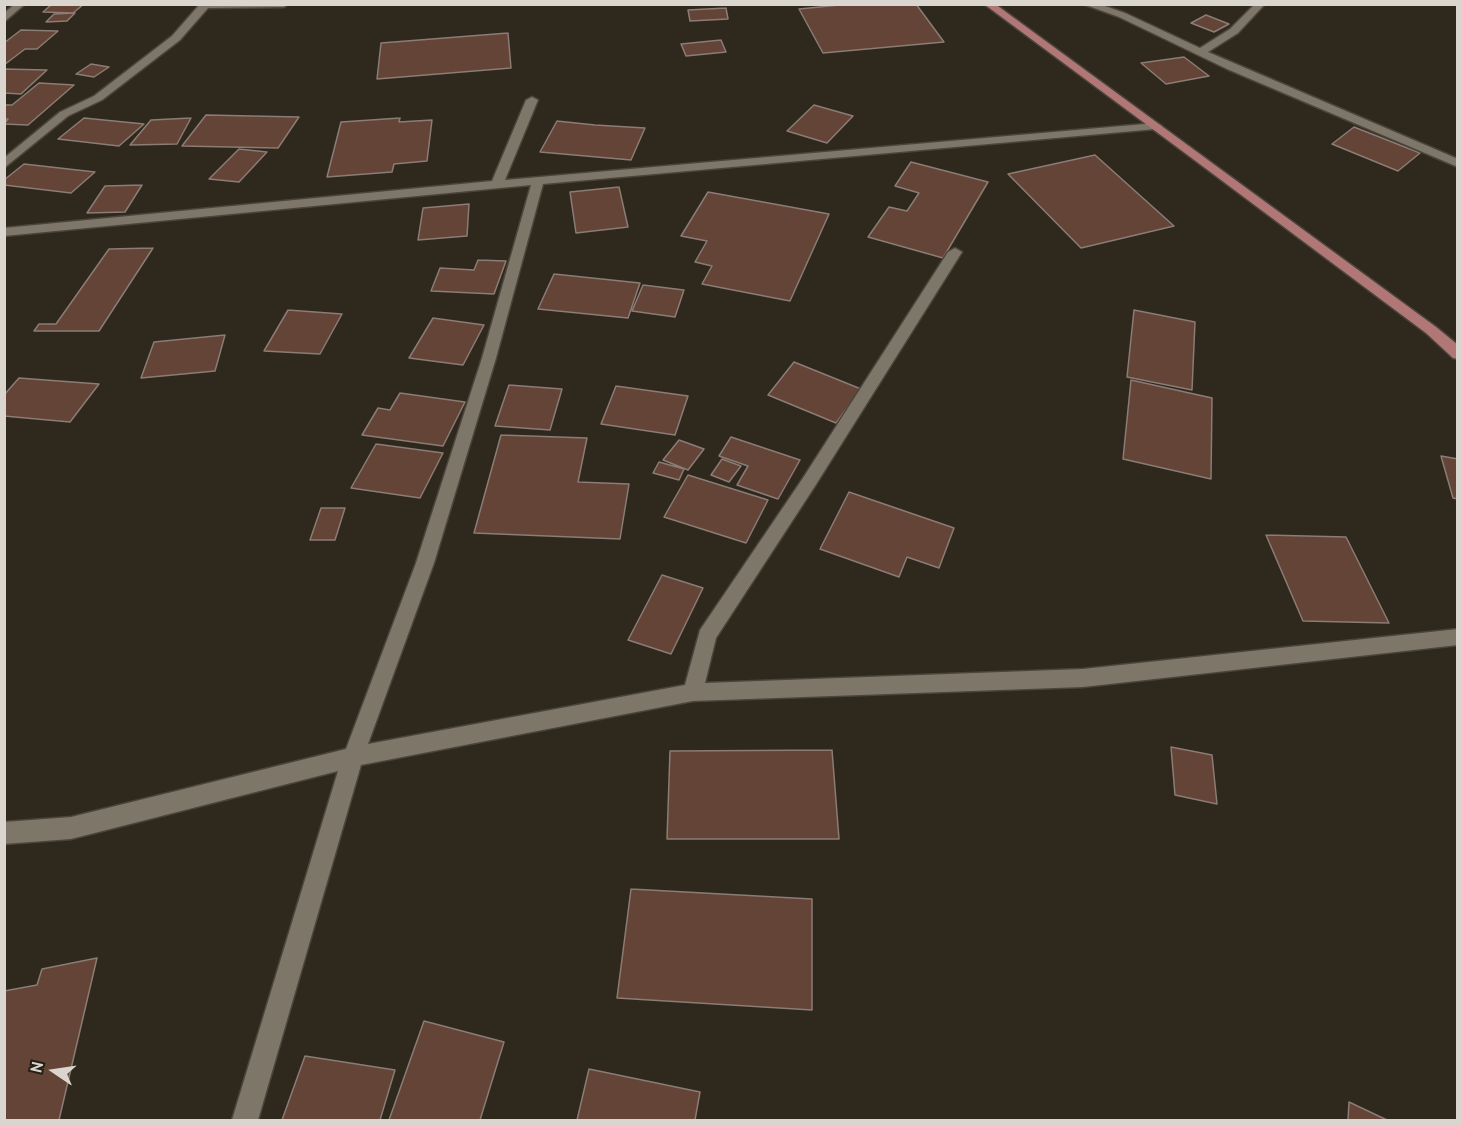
<!DOCTYPE html>
<style>
body{margin:0}
#map{position:relative;width:1462px;height:1125px;overflow:hidden;background:#2f281d;font-family:"PT Sans",sans-serif}
canvas{display:block}
.frame{position:absolute;inset:0;border:6px solid #dad6cf;pointer-events:none}
.north{position:absolute;left:24px;top:1041px;width:60px;height:60px;-webkit-text-stroke:4px #251f14;paint-order:stroke;rotate:283deg;font-size:16px;font-weight:700;line-height:24px;text-align:center;color:#dad6cf}
.north::after{content:'';display:block;margin:auto;width:21px;height:27px;background:#dad6cf;clip-path:polygon(50% 0,100% 100%,50% 72%,0 100%)}
</style>
<div id="map">
<canvas width="1462" height="1125"></canvas>
<div class="frame"></div>
<div class="north">N</div>
</div>
<script>
const ctx = document.querySelector('canvas').getContext('2d');
ctx.lineJoin = 'round';
function fill(path, color) { ctx.fillStyle = color; ctx.fill(path, 'evenodd'); }
const toPath = rows => new Path2D(rows.map(r => 'M' + r).join(''));
function strokePath(path, color, width, dash) { ctx.strokeStyle = color; ctx.lineWidth = width; ctx.lineCap = dash ? 'butt' : 'round'; ctx.setLineDash(dash || []); ctx.stroke(path); }
const building = toPath([
 [52,4,84,4,73,13,43,12,52,4],
 [850,4,916,4,944,42,823,53,799,9,850,4],
 [726,8,728,19,690,21,688,10,726,8],
 [75,13,67,21,46,22,54,14,75,13],
 [1206,15,1229,24,1214,32,1191,23,1206,15],
 [21,30,58,31,37,49,25,49,4,65,4,43,21,30],
 [508,33,511,68,377,79,381,43,508,33],
 [721,40,726,52,686,56,681,44,721,40],
 [1184,57,1209,76,1166,84,1141,63,1184,57],
 [91,64,109,67,94,77,76,74,91,64],
 [4,69,47,70,21,94,4,93,4,69],
 [39,83,74,85,28,125,4,124,8,119,4,119,4,105,12,105,39,83],
 [814,105,853,116,827,143,787,131,814,105],
 [206,115,299,117,278,148,182,146,206,115],
 [84,118,144,124,119,146,58,139,84,118],
 [191,118,177,144,130,145,151,120,191,118],
 [400,118,399,122,432,120,427,161,394,164,392,172,327,177,341,122,400,118],
 [557,121,595,125,645,128,631,160,540,152,557,121],
 [1354,127,1420,153,1398,171,1332,144,1354,127],
 [239,149,267,152,239,182,209,179,239,149],
 [1095,155,1174,226,1081,248,1008,174,1095,155],
 [911,162,988,182,943,258,868,237,889,207,907,211,919,193,895,186,911,162],
 [24,164,95,172,71,193,4,185,4,180,24,164],
 [142,185,125,212,87,213,105,186,142,185],
 [619,187,628,227,576,233,570,192,619,187],
 [708,192,829,214,790,301,702,284,712,266,695,262,707,241,681,236,708,192],
 [469,204,467,236,418,240,423,208,469,204],
 [153,248,99,331,34,331,39,324,56,324,109,249,153,248],
 [478,260,506,261,494,294,431,291,440,268,474,270,478,260],
 [554,274,640,283,628,318,538,309,554,274],
 [643,285,684,290,675,317,632,311,643,285],
 [288,310,342,314,320,354,264,351,288,310],
 [1134,310,1195,322,1192,390,1127,377,1134,310],
 [433,318,484,325,463,365,409,358,433,318],
 [225,335,215,371,141,378,154,342,225,335],
 [794,362,861,389,836,423,768,395,794,362],
 [19,378,99,384,70,422,4,416,4,395,19,378],
 [1131,380,1212,398,1211,479,1123,459,1131,380],
 [509,385,562,389,550,430,495,426,509,385],
 [616,386,688,396,675,435,601,424,616,386],
 [400,393,465,402,443,446,362,435,378,408,390,410,400,393],
 [501,435,587,438,578,482,629,484,620,539,474,533,501,435],
 [731,437,800,460,778,499,737,485,748,466,719,456,731,437],
 [679,440,704,449,688,470,663,460,679,440],
 [376,444,443,453,420,498,351,488,376,444],
 [1441,456,1458,459,1458,499,1453,498,1441,456],
 [722,459,741,466,729,482,711,475,722,459],
 [659,462,684,469,679,480,653,473,659,462],
 [688,475,768,500,746,543,664,517,688,475],
 [849,492,954,528,939,568,907,557,899,577,820,549,849,492],
 [321,508,345,508,335,540,310,540,321,508],
 [1266,535,1346,537,1389,623,1303,621,1266,535],
 [662,575,703,588,671,654,628,640,662,575],
 [1171,747,1212,755,1217,804,1175,795,1171,747],
 [832,750,839,839,667,839,670,751,832,750],
 [631,889,812,899,812,1010,617,998,631,889],
 [97,958,59,1120,4,1120,4,991,37,985,42,969,97,958],
 [424,1021,504,1042,480,1120,389,1120,424,1021],
 [305,1056,395,1070,380,1120,282,1120,305,1056],
 [589,1069,700,1092,695,1120,577,1120,589,1069],
 [1349,1102,1387,1120,1348,1120,1349,1102]
]);
fill(building, '#634437');
strokePath(building, '#8b7c76', 1.5);
const minor = toPath([
 [15,4,25,4,4,22,4,13,15,4],
 [200,4,288,4,284,7,208,8,180,40,102,100,68,116,4,168,4,158,60,112,94,96,172,36,200,4],
 [1083,4,1099,4,1125,13,1200,48,1230,29,1255,4,1265,4,1238,33,1208,52,1458,159,1458,167,1227,69,1119,17,1083,4],
 [532,97,538,100,505,180,1156,123,1162,126,1156,129,543,184,496,358,434,563,368,744,685,685,700,630,803,478,948,252,955,248,962,252,815,486,716,638,705,683,1083,669,1458,629,1458,645,1083,687,693,701,361,765,258,1120,232,1120,338,771,71,839,4,844,4,822,71,817,346,749,416,563,482,358,531,185,4,236,4,228,492,181,526,100,532,97]
]);
const major = toPath([
 [984,4,995,4,1436,327,1458,345,1458,359,1453,358,1426,333,1189,156,984,4]
]);
strokePath(minor, '#4a443b', 3);
strokePath(major, '#4a443b', 3);
fill(minor, '#7d7669');
fill(major, '#b17776');
</script>
